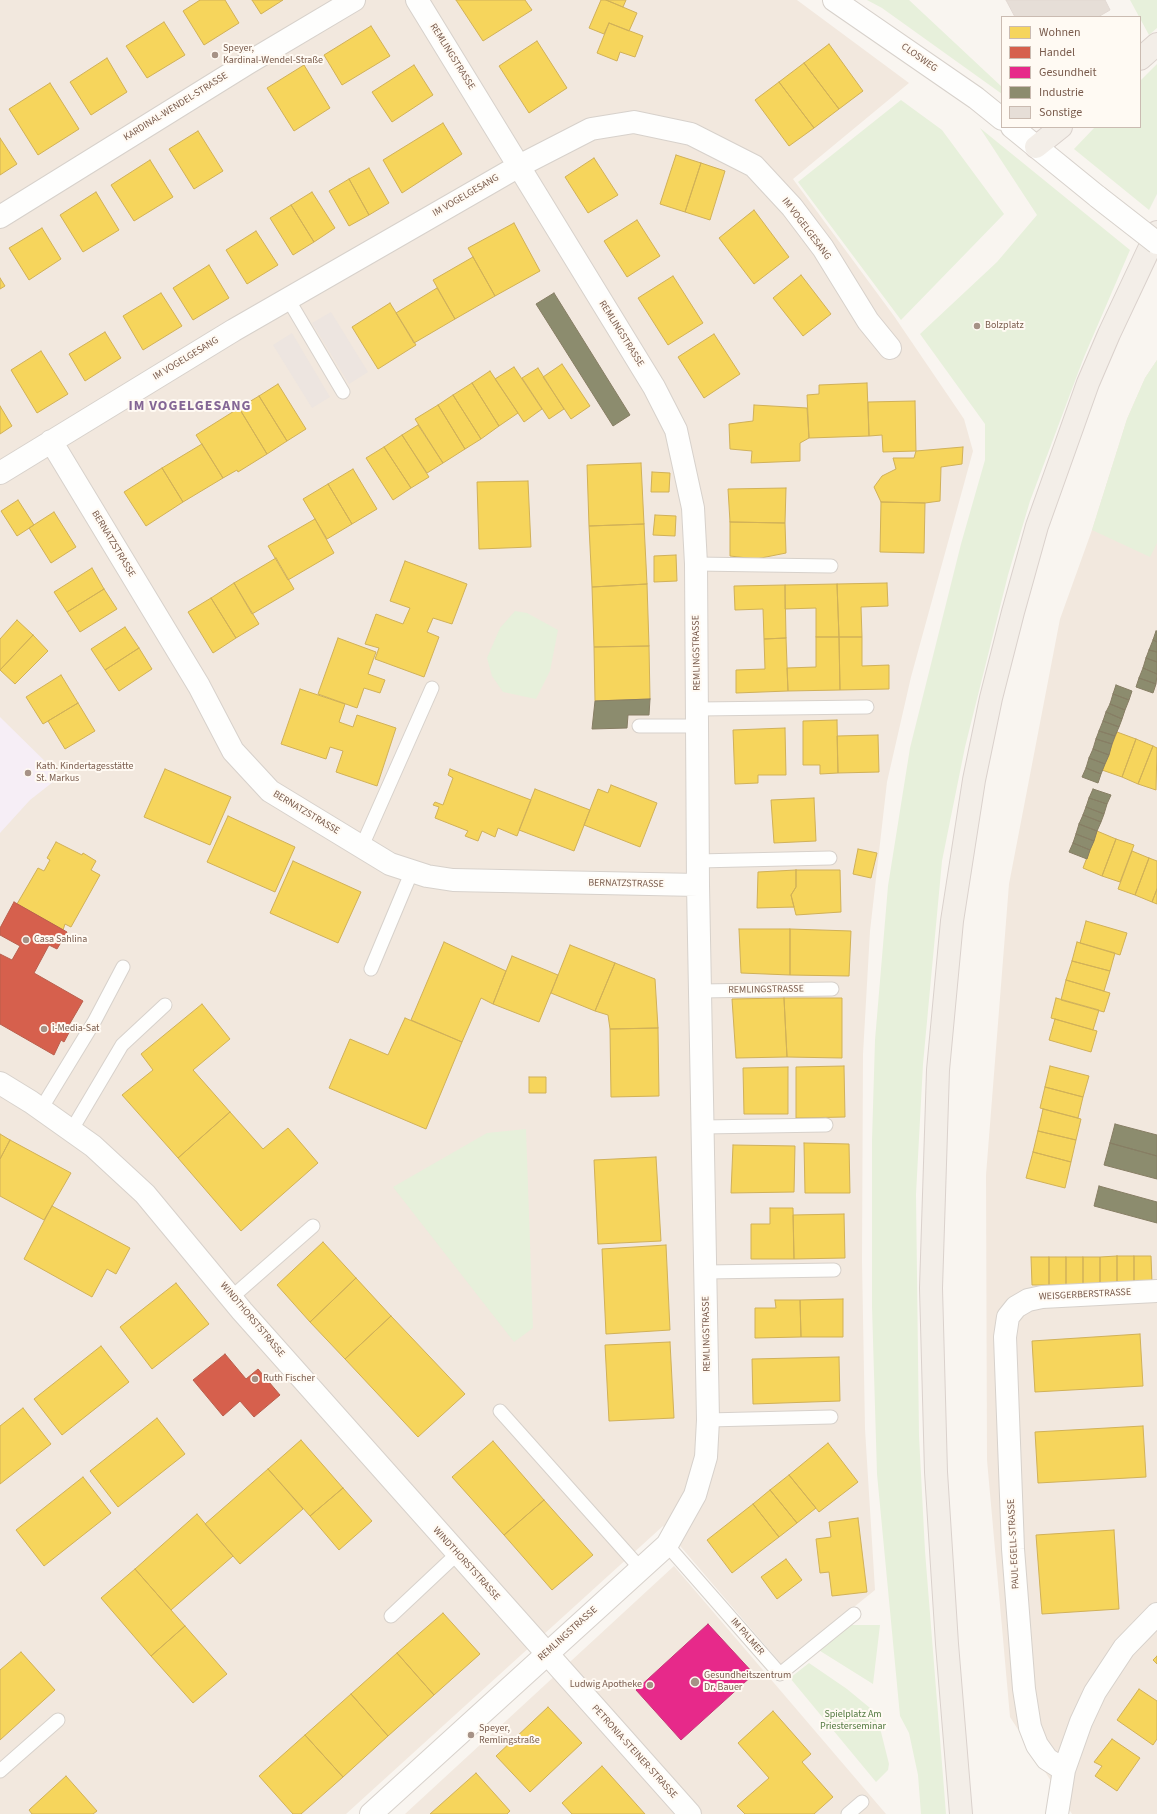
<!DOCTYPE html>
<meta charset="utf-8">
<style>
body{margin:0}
#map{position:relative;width:1157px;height:1814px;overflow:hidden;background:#f9f5f0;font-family:"Source Sans 3",sans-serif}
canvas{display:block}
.legend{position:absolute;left:1001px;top:16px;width:140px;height:112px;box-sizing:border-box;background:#fffaf3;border:1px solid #cabbb1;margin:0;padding:5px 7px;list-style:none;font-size:12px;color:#7a5c4d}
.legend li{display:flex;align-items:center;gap:8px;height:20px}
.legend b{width:20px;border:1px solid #cabbb1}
</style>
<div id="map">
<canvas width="1157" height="1814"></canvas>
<ul class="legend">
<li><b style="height:11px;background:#f6d55c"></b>Wohnen</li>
<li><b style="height:11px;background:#d6604d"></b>Handel</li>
<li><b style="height:11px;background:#e7298a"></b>Gesundheit</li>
<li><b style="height:11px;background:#8c8c6e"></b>Industrie</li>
<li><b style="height:11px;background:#e6ded7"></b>Sonstige</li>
</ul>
</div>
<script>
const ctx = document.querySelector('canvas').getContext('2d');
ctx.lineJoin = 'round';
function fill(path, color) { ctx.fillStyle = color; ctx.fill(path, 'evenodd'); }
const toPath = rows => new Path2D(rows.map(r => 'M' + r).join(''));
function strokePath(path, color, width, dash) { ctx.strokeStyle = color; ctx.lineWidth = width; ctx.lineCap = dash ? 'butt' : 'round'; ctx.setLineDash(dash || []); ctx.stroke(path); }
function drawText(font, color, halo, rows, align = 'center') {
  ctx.font = font + ' "Source Sans 3",sans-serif'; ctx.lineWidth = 4; ctx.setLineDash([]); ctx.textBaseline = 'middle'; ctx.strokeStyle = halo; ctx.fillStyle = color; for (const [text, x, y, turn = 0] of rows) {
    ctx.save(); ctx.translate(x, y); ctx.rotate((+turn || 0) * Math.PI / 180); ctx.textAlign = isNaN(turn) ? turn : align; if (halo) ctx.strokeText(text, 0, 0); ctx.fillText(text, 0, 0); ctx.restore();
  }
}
fill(toPath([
 [0,0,797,0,909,83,793,179,894,316,964,419,973,451,911,677,887,782,870,931,863,1054,862,1261,865,1429,875,1590,782,1665,663,1526,346,1814,0,1814],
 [1157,360,1157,1814,1072,1814,1010,1717,987,1460,986,1175,1009,884,1060,619,1092,530,1127,419,1145,378],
 [674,1566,886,1814,405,1814]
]), '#f2e8de');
fill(toPath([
 [331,312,368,372,349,384,312,323],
 [292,333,330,397,312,408,273,345]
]), '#ede5e0');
fill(toPath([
 [0,717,54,770,57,776,53,782,30,800,0,833]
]), '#f6eef6');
fill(toPath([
 [867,0,909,0,1002,87,1002,94,882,8],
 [1130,0,1157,0,1157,28,1149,35],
 [1157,64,1157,194,1149,210,1074,149,1095,127,1140,127,1140,81],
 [901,100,942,130,1004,214,901,320,798,182],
 [980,128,1130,250,1084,357,1030,501,1008,575,965,747,942,861,923,1064,916,1194,919,1436,925,1551,946,1814,921,1814,918,1775,909,1733,900,1716,877,1474,872,1307,872,1140,875,1040,888,886,910,748,961,544,985,460,985,424,920,334,997,262,1037,215],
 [1157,360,1157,543,1150,557,1092,530,1127,419,1145,378],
 [515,611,527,613,558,630,550,671,536,699,503,692,492,676,487,658,500,628],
 [526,1129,533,1328,514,1342,393,1187,487,1133],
 [850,1625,880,1625,873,1684,817,1649],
 [809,1663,847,1689,870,1708,881,1732,889,1764,888,1770,876,1782,790,1678]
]), '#e7f0db');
const homes = toPath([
 [200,0,225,0,239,23,204,45,183,11,200,0],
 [252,0,283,0,261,14,252,0],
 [456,0,525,0,532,10,483,41,456,0],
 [601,0,606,0,637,13,629,31,609,23,604,34,589,28,601,0],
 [606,0,626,0,623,7,606,0],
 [164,22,185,55,147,78,126,46,164,22],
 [609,23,643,36,635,57,620,52,617,61,597,53,609,23],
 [371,26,390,56,342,85,324,55,371,26],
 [537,41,567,88,529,113,499,66,537,41],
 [829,44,863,91,839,109,804,63,829,44],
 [107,58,127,92,91,115,70,82,107,58],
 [804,63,839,109,814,128,779,82,804,63],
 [304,65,330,108,294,131,267,88,304,65],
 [414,65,433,95,392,122,372,92,414,65],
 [779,82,814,128,789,146,755,100,779,82],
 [50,83,79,129,38,155,9,109,50,83],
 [443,123,462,154,402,193,383,160,443,123],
 [198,131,223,171,194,189,169,149,198,131],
 [0,138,17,164,0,175,0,138],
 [676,155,701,163,685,212,660,204,676,155],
 [594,158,618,195,588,213,565,177,594,158],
 [150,160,173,197,134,221,111,185,150,160],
 [701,163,725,171,710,220,685,212,701,163],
 [369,168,389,203,369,215,349,179,369,168],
 [349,179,369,215,349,226,329,191,349,179],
 [96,192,119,230,83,252,60,215,96,192],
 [312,192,335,228,314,242,291,205,312,192],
 [291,205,314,242,293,255,270,218,291,205],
 [754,210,789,257,754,284,719,238,754,210],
 [637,220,660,256,627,277,604,241,637,220],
 [514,223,540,271,495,296,468,248,514,223],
 [42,228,61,259,29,280,9,248,42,228],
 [256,231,278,265,247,284,226,250,256,231],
 [473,257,495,296,455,319,433,280,473,257],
 [209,265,229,298,193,320,173,288,209,265],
 [801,275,831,314,803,336,773,298,801,275],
 [673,276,703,323,668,345,638,298,673,276],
 [0,278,5,286,0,289,0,278],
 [437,288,455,319,414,343,396,313,437,288],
 [161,293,182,326,143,350,123,316,161,293],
 [390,303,416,345,378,369,352,327,390,303],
 [105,332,121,358,85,381,69,354,105,332],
 [714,334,740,374,704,398,678,357,714,334],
 [41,351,68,394,37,413,11,370,41,351],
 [562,364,590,406,571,419,543,377,562,364],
 [514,367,542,409,524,422,495,379,514,367],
 [538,368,564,409,549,419,522,378,538,368],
 [490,371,518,413,499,426,472,383,490,371],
 [472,383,499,426,481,439,453,395,472,383],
 [867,383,869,436,809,438,807,395,819,394,819,385,867,383],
 [278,384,306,429,287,441,259,396,278,384],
 [453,395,481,439,465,449,438,405,453,395],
 [259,396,287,441,267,454,239,408,259,396],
 [915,401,916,451,883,452,882,435,869,436,868,402,915,401],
 [438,405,465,449,443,463,415,419,438,405],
 [754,405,807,408,809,438,800,443,800,461,751,463,752,451,730,449,729,424,753,421,754,405],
 [0,406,12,426,0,434,0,406],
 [239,408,267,454,238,472,237,470,223,478,196,435,239,408],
 [418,425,443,463,427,473,402,435,418,425],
 [402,435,429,477,411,488,384,447,402,435],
 [202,444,223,478,183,502,162,468,202,444],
 [384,447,411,488,393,500,366,458,384,447],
 [963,447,962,464,941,467,940,501,925,503,881,502,874,487,882,476,896,469,893,458,914,458,916,451,963,447],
 [641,463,644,524,589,526,587,465,641,463],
 [162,468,183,502,146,526,124,492,162,468],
 [353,469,377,509,352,524,328,484,353,469],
 [652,472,670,473,669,492,651,492,652,472],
 [528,481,531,547,479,549,477,482,528,481],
 [328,484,352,524,327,539,303,499,328,484],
 [786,488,785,523,730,522,728,489,786,488],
 [18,500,34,525,17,536,1,511,18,500],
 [881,502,925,503,924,553,880,552,881,502],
 [54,512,76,547,51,563,29,528,54,512],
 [655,515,676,516,675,536,653,535,655,515],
 [315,519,334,553,288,580,268,546,315,519],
 [730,522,785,523,786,553,756,559,730,556,730,522],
 [644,524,647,584,592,587,589,526,644,524],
 [676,555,677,581,654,582,654,556,676,555],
 [276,558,294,589,252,614,234,583,276,558],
 [405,561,467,584,452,624,433,618,427,632,439,637,424,677,375,659,379,648,365,644,376,614,403,624,410,608,390,601,405,561],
 [92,568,104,589,67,612,54,592,92,568],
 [234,583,259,624,236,638,211,598,234,583],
 [887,583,888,606,861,607,862,637,839,637,837,584,887,583],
 [647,584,649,646,594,647,592,587,647,584],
 [837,584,839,637,816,637,816,608,785,609,785,585,837,584],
 [785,585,786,638,764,639,763,609,735,610,734,586,785,585],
 [104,589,117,609,80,632,67,612,104,589],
 [211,598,236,638,213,653,188,612,211,598],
 [17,620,33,635,0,670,0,639,17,620],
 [125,627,139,648,105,670,91,649,125,627],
 [33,635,48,651,15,684,0,670,33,635],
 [816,637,839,637,840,690,788,691,787,668,816,667,816,637],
 [839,637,862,637,862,666,889,665,889,689,840,690,839,637],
 [338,638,376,652,368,674,385,680,380,693,364,688,357,708,318,694,338,638],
 [786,638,788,691,736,693,736,670,765,669,764,639,786,638],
 [649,646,650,699,595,701,594,647,649,646],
 [139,648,152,669,119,691,105,670,139,648],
 [61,675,78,703,43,724,26,697,61,675],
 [300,689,345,704,339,722,353,727,357,715,396,728,377,786,336,772,343,751,330,747,326,759,281,744,300,689],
 [78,703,95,731,65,749,48,721,78,703],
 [837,720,838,773,820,774,820,765,803,765,803,721,837,720],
 [785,728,786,775,758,775,758,783,735,784,733,730,785,728],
 [1117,732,1136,739,1122,777,1102,770,1117,732],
 [878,735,879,772,838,773,837,736,878,735],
 [1136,739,1153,746,1138,784,1122,777,1136,739],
 [1153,746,1157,748,1156,790,1138,784,1153,746],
 [165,769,231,797,210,845,144,817,165,769],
 [450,769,531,800,517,836,498,828,495,837,482,831,478,841,465,836,468,831,435,818,439,807,433,805,435,802,443,805,453,778,448,775,450,769],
 [611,785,657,803,640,847,584,825,598,789,608,793,611,785],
 [535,789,590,810,574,851,519,830,535,789],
 [814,798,816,841,774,843,771,800,814,798],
 [228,816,295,847,275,892,207,862,228,816],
 [1097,831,1116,839,1102,876,1083,868,1097,831],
 [1116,839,1134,845,1120,882,1102,876,1116,839],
 [56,842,82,855,83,853,96,861,91,870,100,875,71,927,65,924,63,930,17,904,38,868,44,871,50,860,47,858,56,842],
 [858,849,877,853,871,878,853,874,858,849],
 [1132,851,1149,858,1135,895,1118,889,1132,851],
 [1149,858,1157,861,1157,889,1152,902,1135,895,1149,858],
 [293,861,361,892,338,943,270,913,293,861],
 [796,870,840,870,841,912,796,915,791,895,796,887,796,870],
 [796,870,796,887,791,895,794,907,757,908,758,872,796,870],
 [1157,889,1157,904,1152,902,1157,889],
 [1086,921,1127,933,1120,955,1080,943,1086,921],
 [739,929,790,929,790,975,741,973,739,929],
 [790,929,851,931,849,976,790,975,790,929],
 [444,942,506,971,493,1004,481,998,462,1042,411,1020,444,942],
 [1077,942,1115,953,1110,971,1072,961,1077,942],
 [570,945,615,963,595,1011,551,993,570,945],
 [512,956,558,975,539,1022,493,1004,512,956],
 [1072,961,1110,971,1104,991,1066,980,1072,961],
 [615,963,655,979,658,1028,610,1029,608,1015,595,1011,615,963],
 [1066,980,1110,993,1104,1012,1061,1000,1066,980],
 [784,998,842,998,842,1058,787,1057,784,998],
 [784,998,787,1057,736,1058,732,999,784,998],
 [1056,998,1099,1010,1093,1030,1051,1018,1056,998],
 [202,1004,230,1039,193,1070,230,1112,178,1158,122,1095,153,1070,141,1054,202,1004],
 [405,1018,462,1042,426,1129,329,1088,350,1039,388,1055,405,1018],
 [1055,1019,1097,1031,1091,1052,1049,1040,1055,1019],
 [658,1028,659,1096,611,1097,610,1029,658,1028],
 [844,1066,845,1117,796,1118,796,1067,844,1066],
 [1050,1066,1089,1076,1083,1097,1045,1087,1050,1066],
 [788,1067,788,1114,744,1114,743,1068,788,1067],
 [529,1077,546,1077,546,1093,529,1093,529,1077],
 [1045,1087,1083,1097,1078,1118,1040,1108,1045,1087],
 [1043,1109,1081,1119,1076,1140,1038,1131,1043,1109],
 [230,1112,263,1149,288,1128,318,1163,241,1231,178,1158,230,1112],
 [1038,1131,1076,1140,1071,1162,1033,1152,1038,1131],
 [0,1134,10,1140,0,1159,0,1134],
 [10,1140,71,1173,44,1220,0,1196,0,1159,10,1140],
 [804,1143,849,1144,850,1193,805,1193,804,1143],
 [733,1145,795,1146,794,1192,731,1193,733,1145],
 [1033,1152,1071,1162,1065,1188,1026,1178,1033,1152],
 [656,1157,661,1241,598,1244,594,1160,656,1157],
 [52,1206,130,1248,116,1274,107,1269,92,1297,24,1259,52,1206],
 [770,1208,793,1208,794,1259,751,1259,751,1224,770,1224,770,1208],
 [844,1214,845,1258,794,1259,793,1215,844,1214],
 [323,1242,356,1278,310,1322,277,1285,323,1242],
 [666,1245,670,1330,606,1334,602,1249,666,1245],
 [1117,1256,1134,1256,1134,1284,1117,1284,1117,1256],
 [1117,1256,1117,1284,1100,1284,1100,1257,1117,1256],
 [1134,1256,1151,1256,1152,1283,1134,1284,1134,1256],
 [1031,1257,1049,1257,1049,1285,1032,1285,1031,1257],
 [1049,1257,1066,1257,1066,1285,1049,1285,1049,1257],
 [1066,1257,1083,1257,1083,1284,1066,1285,1066,1257],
 [1083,1257,1100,1257,1100,1284,1083,1284,1083,1257],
 [356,1278,391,1316,345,1359,310,1322,356,1278],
 [176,1283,209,1324,152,1369,120,1327,176,1283],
 [843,1299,843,1337,801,1337,800,1300,843,1299],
 [775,1300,800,1300,801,1337,755,1338,755,1308,776,1308,775,1300],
 [391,1316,465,1394,418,1437,345,1359,391,1316],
 [1140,1334,1143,1386,1035,1392,1032,1341,1140,1334],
 [670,1342,674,1418,609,1421,605,1345,670,1342],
 [101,1346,129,1382,62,1435,34,1399,101,1346],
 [839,1357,840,1401,753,1404,752,1359,839,1357],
 [23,1408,51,1444,0,1484,0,1426,23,1408],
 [157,1418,185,1454,118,1507,90,1471,157,1418],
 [1143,1426,1146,1477,1038,1483,1035,1432,1143,1426],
 [301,1440,343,1488,310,1516,268,1469,301,1440],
 [493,1441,544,1500,504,1535,452,1477,493,1441],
 [828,1443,858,1482,819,1512,789,1475,828,1443],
 [268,1469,303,1509,240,1564,205,1524,268,1469],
 [789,1475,816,1508,797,1523,770,1490,789,1475],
 [83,1477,111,1513,44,1566,16,1530,83,1477],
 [343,1488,372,1521,339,1550,310,1516,343,1488],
 [770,1490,797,1523,779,1537,753,1504,770,1490],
 [544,1500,593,1555,552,1590,504,1535,544,1500],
 [753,1504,779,1537,732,1573,707,1540,753,1504],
 [197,1514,233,1556,171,1610,135,1569,197,1514],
 [858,1518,867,1592,832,1596,829,1572,820,1573,816,1539,831,1537,829,1522,858,1518],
 [1114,1530,1119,1609,1042,1614,1036,1535,1114,1530],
 [786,1559,802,1580,777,1599,761,1577,786,1559],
 [135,1569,185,1626,151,1656,101,1598,135,1569],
 [443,1613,480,1654,434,1695,397,1653,443,1613],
 [185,1626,227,1674,193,1703,151,1656,185,1626],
 [21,1652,55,1690,0,1740,0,1670,21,1652],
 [397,1653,434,1695,388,1736,351,1694,397,1653],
 [1157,1656,1157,1664,1153,1660,1157,1656],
 [1139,1689,1157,1701,1157,1739,1153,1745,1117,1720,1139,1689],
 [351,1694,388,1736,343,1777,305,1735,351,1694],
 [548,1707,582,1743,530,1792,496,1756,548,1707],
 [773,1711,811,1754,802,1762,833,1797,814,1814,745,1814,737,1806,769,1778,738,1743,773,1711],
 [305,1735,343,1777,301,1814,293,1814,259,1776,305,1735],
 [1112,1739,1140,1758,1117,1791,1095,1776,1102,1766,1094,1762,1112,1739],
 [602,1766,645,1814,572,1814,562,1803,602,1766],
 [476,1773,510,1811,507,1814,430,1814,476,1773],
 [66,1776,97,1811,93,1814,32,1814,29,1810,66,1776]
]);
fill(homes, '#f6d55c');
strokePath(homes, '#d1b158', 1);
const shops = toPath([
 [14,902,67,932,57,949,49,945,34,973,83,1001,69,1025,72,1027,64,1042,61,1040,54,1055,0,1024,0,954,12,960,20,946,0,935,0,928,14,902],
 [225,1354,246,1379,258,1369,280,1395,254,1417,240,1401,223,1416,193,1380,225,1354]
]);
fill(shops, '#d6604d');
strokePath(shops, '#ba5f4d', 1);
const health = toPath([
 [708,1624,754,1674,681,1740,636,1690,708,1624]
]);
fill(health, '#e7298a');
strokePath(health, '#c63878', 1);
const industry = toPath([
 [554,293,630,415,613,426,536,304,554,293],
 [1156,631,1157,631,1157,642,1153,640,1156,631],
 [1153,640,1157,642,1157,652,1149,650,1153,640],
 [1149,650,1157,652,1157,662,1146,658,1149,650],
 [1146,658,1157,662,1157,674,1143,668,1146,658],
 [1143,668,1157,674,1156,684,1139,678,1143,668],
 [1139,678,1156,684,1153,693,1136,687,1139,678],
 [1116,685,1132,691,1129,700,1113,694,1116,685],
 [1113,694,1129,700,1125,710,1110,704,1113,694],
 [650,699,649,715,628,715,627,728,592,729,595,701,650,699],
 [1110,704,1125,710,1122,719,1106,712,1110,704],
 [1106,712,1122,719,1119,727,1103,721,1106,712],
 [1103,721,1119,727,1115,736,1099,731,1103,721],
 [1099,731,1115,736,1112,744,1096,739,1099,731],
 [1096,739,1112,744,1109,755,1093,749,1096,739],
 [1093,749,1109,755,1105,764,1089,758,1093,749],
 [1089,758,1105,764,1101,774,1086,768,1089,758],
 [1086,768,1101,774,1098,783,1082,777,1086,768],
 [1093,789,1111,795,1107,804,1089,798,1093,789],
 [1089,798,1107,804,1104,814,1086,807,1089,798],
 [1086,807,1104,814,1101,822,1083,815,1086,807],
 [1083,815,1101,822,1097,831,1079,824,1083,815],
 [1079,824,1097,831,1094,841,1076,834,1079,824],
 [1076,834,1094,841,1090,850,1073,843,1076,834],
 [1073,843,1090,850,1087,859,1069,852,1073,843],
 [1115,1124,1157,1135,1157,1156,1110,1143,1115,1124],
 [1110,1143,1157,1156,1157,1179,1104,1165,1110,1143],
 [1099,1186,1157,1202,1157,1223,1094,1206,1099,1186]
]);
fill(industry, '#8c8c6e');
strokePath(industry, '#877e64', 1);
const building = toPath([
 [1006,0,1105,0,1110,10,1098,17,1015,17,1006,0]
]);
fill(building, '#e6ded7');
strokePath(building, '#e2d8d2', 1);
const lane = toPath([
 [288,299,343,392],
 [696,564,831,566],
 [698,709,867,707],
 [639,726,698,726],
 [362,846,432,688],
 [698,861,830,858],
 [371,969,412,871],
 [700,991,832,989],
 [41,1109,94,1022,123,967],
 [703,1127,826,1125],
 [71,1131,122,1045,165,1005],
 [706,1272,834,1270],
 [232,1297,313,1226],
 [500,1411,641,1569],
 [708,1420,831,1417],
 [667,1545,780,1674,854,1614],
 [391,1616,457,1554],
 [0,1771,58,1720],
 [848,1814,862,1802]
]);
const street = toPath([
 [834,0,976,98,1002,119],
 [1012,127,1098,197],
 [0,217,248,63,354,0],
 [51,441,199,686,233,751,270,791,390,864,427,876,453,880,698,885],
 [0,473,234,330,519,166,591,129,634,122,691,134,754,166,792,207,823,248,868,321,890,348],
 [0,1083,31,1102,93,1146,145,1194,242,1311,690,1814],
 [1064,1770,1047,1759,1037,1745,1030,1727,1024,1689,1013,1549,1005,1337,1008,1317,1016,1307,1028,1300,1042,1297,1157,1291],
 [371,1814,667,1545,695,1495,706,1457,708,1420,698,885,696,564,693,508,676,430,654,387,417,0],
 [1057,1814,1064,1770,1081,1722,1095,1692,1124,1648,1157,1614]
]);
const primary = toPath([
 [1140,59,1157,44],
 [1036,147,1061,127],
 [961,1814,947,1644,936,1472,931,1288,938,1070,952,921,974,780,991,698,1013,612,1037,526,1088,383,1109,334,1157,232]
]);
strokePath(lane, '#d7d1cb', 15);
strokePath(street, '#d7d1cb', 24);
strokePath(primary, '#dad1cc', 24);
strokePath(lane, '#fefefd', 13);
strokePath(street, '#fefefd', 22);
strokePath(primary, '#f3eee8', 22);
const streetBridge = toPath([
 [1098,197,1157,243]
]);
strokePath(streetBridge, '#d7d1cb', 24, []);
strokePath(streetBridge, '#fefefd', 22);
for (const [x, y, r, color] of [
 [215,55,4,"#a69286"],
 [977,326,4,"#a69286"],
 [28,773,4,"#a69286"],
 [26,940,4,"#a69286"],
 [44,1029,4,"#a69286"],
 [255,1379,4,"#a69286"],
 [695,1682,5,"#a69286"],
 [650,1685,4,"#a69286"],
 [471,1735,4,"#a69286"]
]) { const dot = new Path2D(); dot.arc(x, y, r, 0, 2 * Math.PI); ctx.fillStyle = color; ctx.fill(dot); strokePath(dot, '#fffaf3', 1.5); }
drawText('10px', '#7a5c4d', '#fffaf3', [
 ["Speyer,",223,49],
 ["Kardinal-Wendel-Straße",223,61],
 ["Bolzplatz",985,326],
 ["Kath. Kindertagesstätte",36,767],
 ["St. Markus",36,779],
 ["Casa Sahlina",34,940],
 ["i-Media-Sat",52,1029],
 ["Ruth Fischer",263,1379],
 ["Gesundheitszentrum",704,1676],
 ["Dr. Bauer",704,1688],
 ["Ludwig Apotheke",642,1685,"right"],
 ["Speyer,",479,1729],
 ["Remlingstraße",479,1741]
], 'left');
drawText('10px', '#7a5c4d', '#fffaf3', [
 ["REMLINGSTRASSE",452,57,58],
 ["CLOSWEG",919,58,35],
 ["KARDINAL-WENDEL-STRASSE",176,107,-32],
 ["IM VOGELGESANG",466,196,-30],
 ["IM VOGELGESANG",806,229,53],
 ["REMLINGSTRASSE",621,334,58],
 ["IM VOGELGESANG",186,359,-31],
 ["BERNATZSTRASSE",113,544,59],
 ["REMLINGSTRASSE",697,653,-91],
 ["BERNATZSTRASSE",306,813,31],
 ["BERNATZSTRASSE",626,884,1],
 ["REMLINGSTRASSE",766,990,-1],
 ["WEISGERBERSTRASSE",1085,1295,-3],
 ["WINDTHORSTSTRASSE",252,1320,50],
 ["REMLINGSTRASSE",707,1334,-91],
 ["PAUL-EGELL-STRASSE",1014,1544,-93],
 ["WINDTHORSTSTRASSE",466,1564,48],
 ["REMLINGSTRASSE",568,1634,-42],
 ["IM PALMER",747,1637,49],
 ["PETRONIA-STEINER-STRASSE",634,1752,48]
]);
drawText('10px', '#537a41', '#fffaf3', [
 ["Spielplatz Am",853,1715],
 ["Priesterseminar",853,1727]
]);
ctx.letterSpacing = '1px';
drawText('bold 14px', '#846695', '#fffaf3', [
 ["IM VOGELGESANG",190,407]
]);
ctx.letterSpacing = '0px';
</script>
